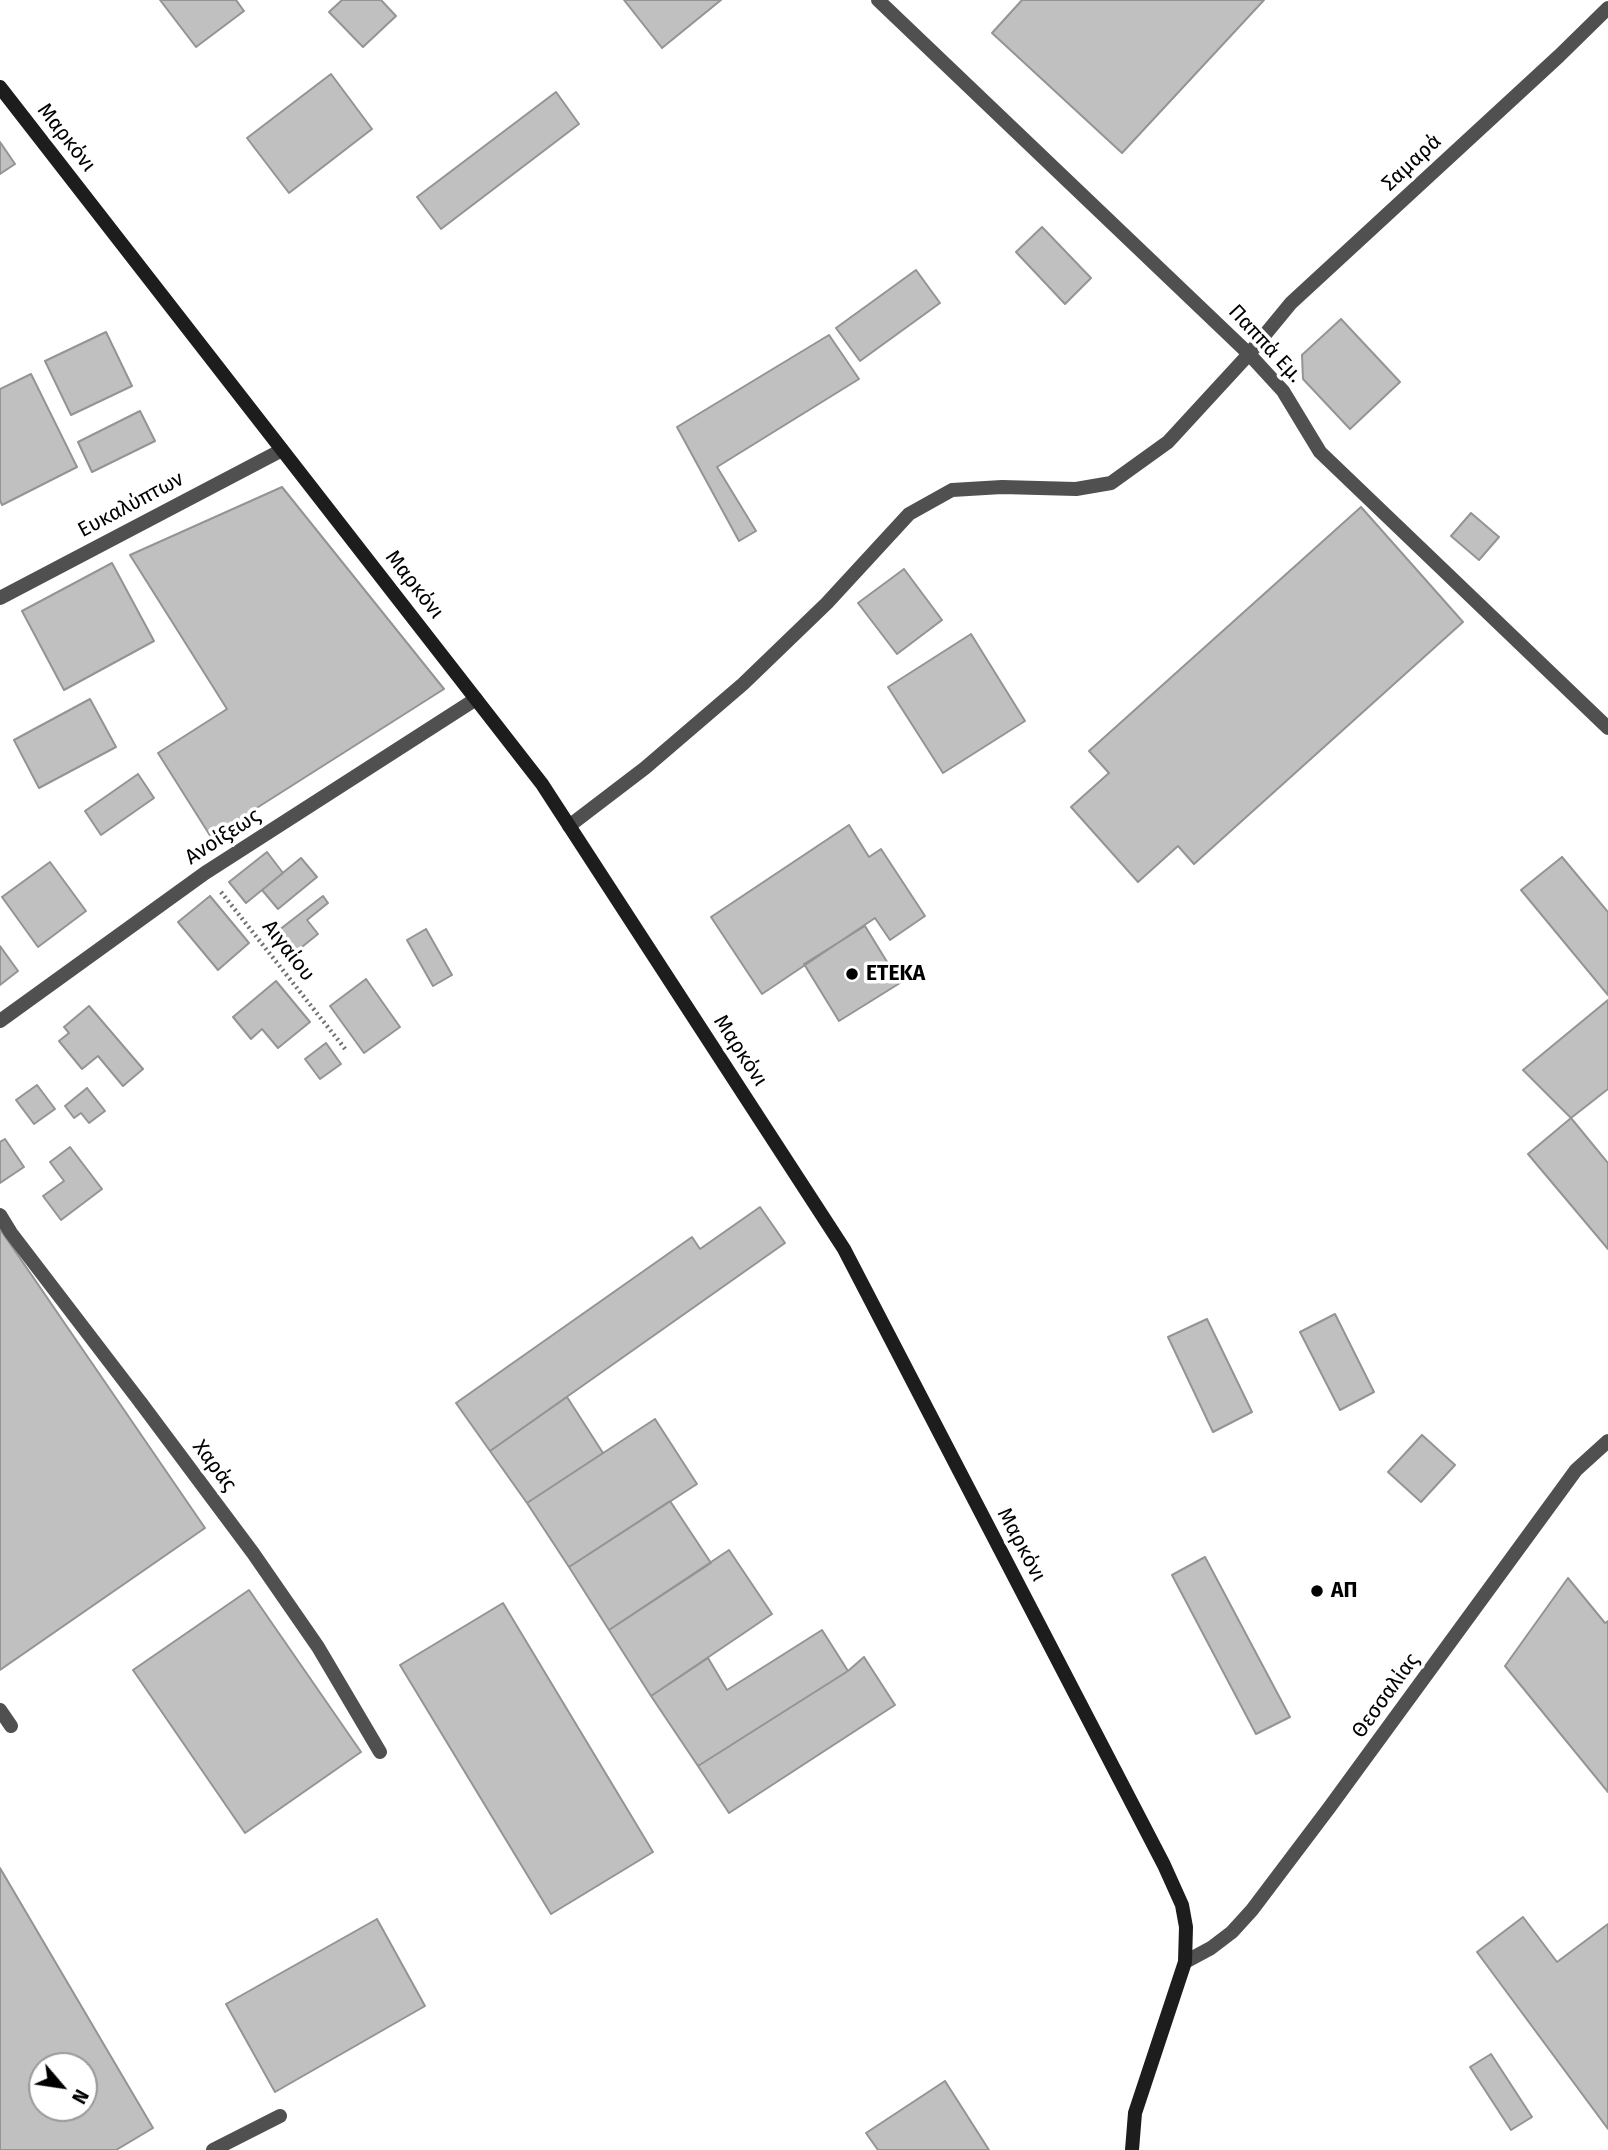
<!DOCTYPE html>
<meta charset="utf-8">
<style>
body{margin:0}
#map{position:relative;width:1608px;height:2150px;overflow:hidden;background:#fff;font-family:"Fira Sans",sans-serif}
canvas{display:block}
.north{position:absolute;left:28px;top:2052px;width:70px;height:70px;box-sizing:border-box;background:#fff;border:2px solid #999;border-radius:50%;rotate:119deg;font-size:19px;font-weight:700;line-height:28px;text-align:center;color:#000}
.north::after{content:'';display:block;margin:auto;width:24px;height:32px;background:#000;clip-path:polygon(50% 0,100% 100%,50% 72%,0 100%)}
</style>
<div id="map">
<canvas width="1608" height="2150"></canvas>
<div class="north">N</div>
</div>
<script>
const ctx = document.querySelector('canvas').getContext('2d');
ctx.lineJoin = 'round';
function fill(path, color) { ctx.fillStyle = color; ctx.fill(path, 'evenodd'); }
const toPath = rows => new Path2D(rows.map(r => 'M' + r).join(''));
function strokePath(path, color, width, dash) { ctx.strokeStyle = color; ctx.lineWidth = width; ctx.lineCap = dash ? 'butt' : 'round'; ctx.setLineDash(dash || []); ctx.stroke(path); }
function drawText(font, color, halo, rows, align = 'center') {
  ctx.font = font + ' "Fira Sans",sans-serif'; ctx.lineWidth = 7; ctx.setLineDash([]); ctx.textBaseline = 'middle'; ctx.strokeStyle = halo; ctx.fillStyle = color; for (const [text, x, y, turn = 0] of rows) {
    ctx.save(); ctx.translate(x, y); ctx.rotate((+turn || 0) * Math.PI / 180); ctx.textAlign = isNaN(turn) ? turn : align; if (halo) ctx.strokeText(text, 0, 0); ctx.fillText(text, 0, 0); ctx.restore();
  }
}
const building = toPath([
 [160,0,236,0,244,11,196,47,160,0],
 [342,0,381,0,396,16,363,47,329,12,342,0],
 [624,0,721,0,662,48,624,0],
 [1022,0,1264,0,1122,153,992,33,1022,0],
 [331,74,372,129,289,193,247,138,331,74],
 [556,92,579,124,441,229,417,197,556,92],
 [0,142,15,164,0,174,0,142],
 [1042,227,1091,278,1065,304,1016,252,1042,227],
 [916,270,940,303,860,361,836,328,916,270],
 [1341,319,1400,382,1350,429,1303,379,1302,355,1341,319],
 [106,332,132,386,71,415,45,361,106,332],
 [829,335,859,379,717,467,756,531,739,541,677,427,829,335],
 [31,374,77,467,2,505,0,500,0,389,31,374],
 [140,411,155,441,92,472,78,442,140,411],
 [282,487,444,689,211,837,158,753,227,709,130,555,282,487],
 [1361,507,1463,622,1194,864,1178,846,1138,882,1071,807,1109,773,1089,751,1361,507],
 [1471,513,1499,537,1479,560,1451,536,1471,513],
 [112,563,154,641,64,690,22,611,112,563],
 [904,569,942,620,897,654,858,603,904,569],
 [971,634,1025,721,943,773,888,687,971,634],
 [90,699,116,747,39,788,14,740,90,699],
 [138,774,154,798,101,835,85,811,138,774],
 [849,825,869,857,881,849,925,916,890,940,875,918,762,994,711,917,849,825],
 [267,852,283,873,246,903,229,882,267,852],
 [1562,857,1608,912,1608,995,1521,890,1562,857],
 [301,858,317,877,278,909,262,890,301,858],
 [50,862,86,911,38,947,2,897,50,862],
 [210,896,249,943,218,970,178,922,210,896],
 [323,896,328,903,307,920,318,934,287,959,270,937,323,896],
 [865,926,900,983,839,1021,804,964,865,926],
 [426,929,452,975,433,986,407,940,426,929],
 [0,946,18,971,0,985,0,946],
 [366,979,400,1027,364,1053,330,1006,366,979],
 [276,981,310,1022,278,1048,262,1029,251,1039,233,1017,276,981],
 [1608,1000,1608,1089,1571,1118,1523,1070,1608,1000],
 [89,1006,143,1069,123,1086,98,1056,82,1069,59,1041,69,1033,64,1027,89,1006],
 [326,1043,341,1064,320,1079,305,1059,326,1043],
 [37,1085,55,1109,34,1124,16,1100,37,1085],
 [87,1088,105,1111,89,1123,81,1113,74,1118,65,1106,87,1088],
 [1571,1118,1608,1163,1608,1249,1528,1154,1571,1118],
 [5,1139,24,1167,0,1183,0,1142,5,1139],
 [70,1147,102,1189,61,1220,43,1196,64,1181,50,1162,70,1147],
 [760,1207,785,1243,490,1451,456,1403,692,1237,700,1249,760,1207],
 [0,1229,205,1528,0,1670,0,1229],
 [1335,1314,1374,1392,1340,1410,1300,1332,1335,1314],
 [1207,1319,1252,1412,1213,1432,1168,1337,1207,1319],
 [567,1397,603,1453,527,1503,490,1451,567,1397],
 [655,1419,697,1484,569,1567,527,1503,655,1419],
 [1422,1435,1455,1465,1421,1502,1388,1472,1422,1435],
 [670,1501,711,1563,609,1630,569,1567,670,1501],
 [729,1550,772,1614,651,1696,609,1630,729,1550],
 [1205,1557,1290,1717,1256,1734,1172,1575,1205,1557],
 [1568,1578,1605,1623,1608,1621,1608,1792,1505,1666,1568,1578],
 [249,1590,361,1752,245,1833,133,1670,249,1590],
 [503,1603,653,1852,551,1914,400,1665,503,1603],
 [822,1630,848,1671,698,1766,651,1696,708,1658,727,1690,822,1630],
 [864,1657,895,1705,729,1813,698,1766,848,1671,864,1657],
 [0,1868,153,2128,116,2150,0,2150,0,1868],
 [42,2066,84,2066,84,2108,42,2108,42,2066],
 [1523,1917,1557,1962,1608,1924,1608,2129,1477,1952,1523,1917],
 [377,1919,425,2006,275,2092,226,2004,377,1919],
 [1491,2054,1532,2117,1511,2130,1470,2067,1491,2054],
 [945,2081,989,2150,878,2150,866,2133,945,2081]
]);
fill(building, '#c0c0c0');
strokePath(building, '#949494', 2);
strokePath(toPath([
 [221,892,346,1050]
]), '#727272', 4.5, [2, 3.5]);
strokePath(toPath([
 [569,826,645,768,743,684,827,603,909,514,952,490,1002,487,1076,489,1111,483,1168,442,1249,354],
 [141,1403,253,1553,318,1647,380,1752],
 [0,1710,11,1726]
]), '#505050', 14);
strokePath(toPath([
 [878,0,1249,354,1283,391,1320,452,1608,728],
 [1249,354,1291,303,1559,56,1608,8],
 [0,598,282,450],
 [0,1021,205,873,476,699],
 [0,1215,11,1233,141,1403],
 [1185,1962,1211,1948,1232,1932,1252,1910,1329,1808,1576,1470,1608,1441],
 [213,2150,280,2116]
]), '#505050', 14);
strokePath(toPath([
 [0,87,542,784,844,1249,1164,1865,1182,1905,1186,1927,1185,1962,1135,2113,1132,2150]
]), '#1d1d1d', 14);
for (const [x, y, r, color] of [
 [852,974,7,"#000"],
 [1317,1591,7,"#000"]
]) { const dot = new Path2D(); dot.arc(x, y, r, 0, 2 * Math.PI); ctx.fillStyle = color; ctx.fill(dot); strokePath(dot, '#fff', 2.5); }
drawText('21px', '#000', '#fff', [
 ["Μαρκόνι",66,138,52],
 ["Σαμαρά",1412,163,-43],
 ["Παππά Εμ.",1265,344,47],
 ["Ευκαλύπτων",131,505,-28],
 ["Μαρκόνι",414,585,52],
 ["Ανοίξεως",223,837,-33],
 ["Αιγαίου",288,951,52],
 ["Μαρκόνι",740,1051,57],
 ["Χαράς",214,1466,53],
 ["Μαρκόνι",1021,1545,62],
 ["Θεσσαλίας",1386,1696,-54]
]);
drawText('bold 21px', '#000', '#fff', [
 ["ΕΤΕΚΑ",866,974],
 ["ΑΠ",1331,1591]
], 'left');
</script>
